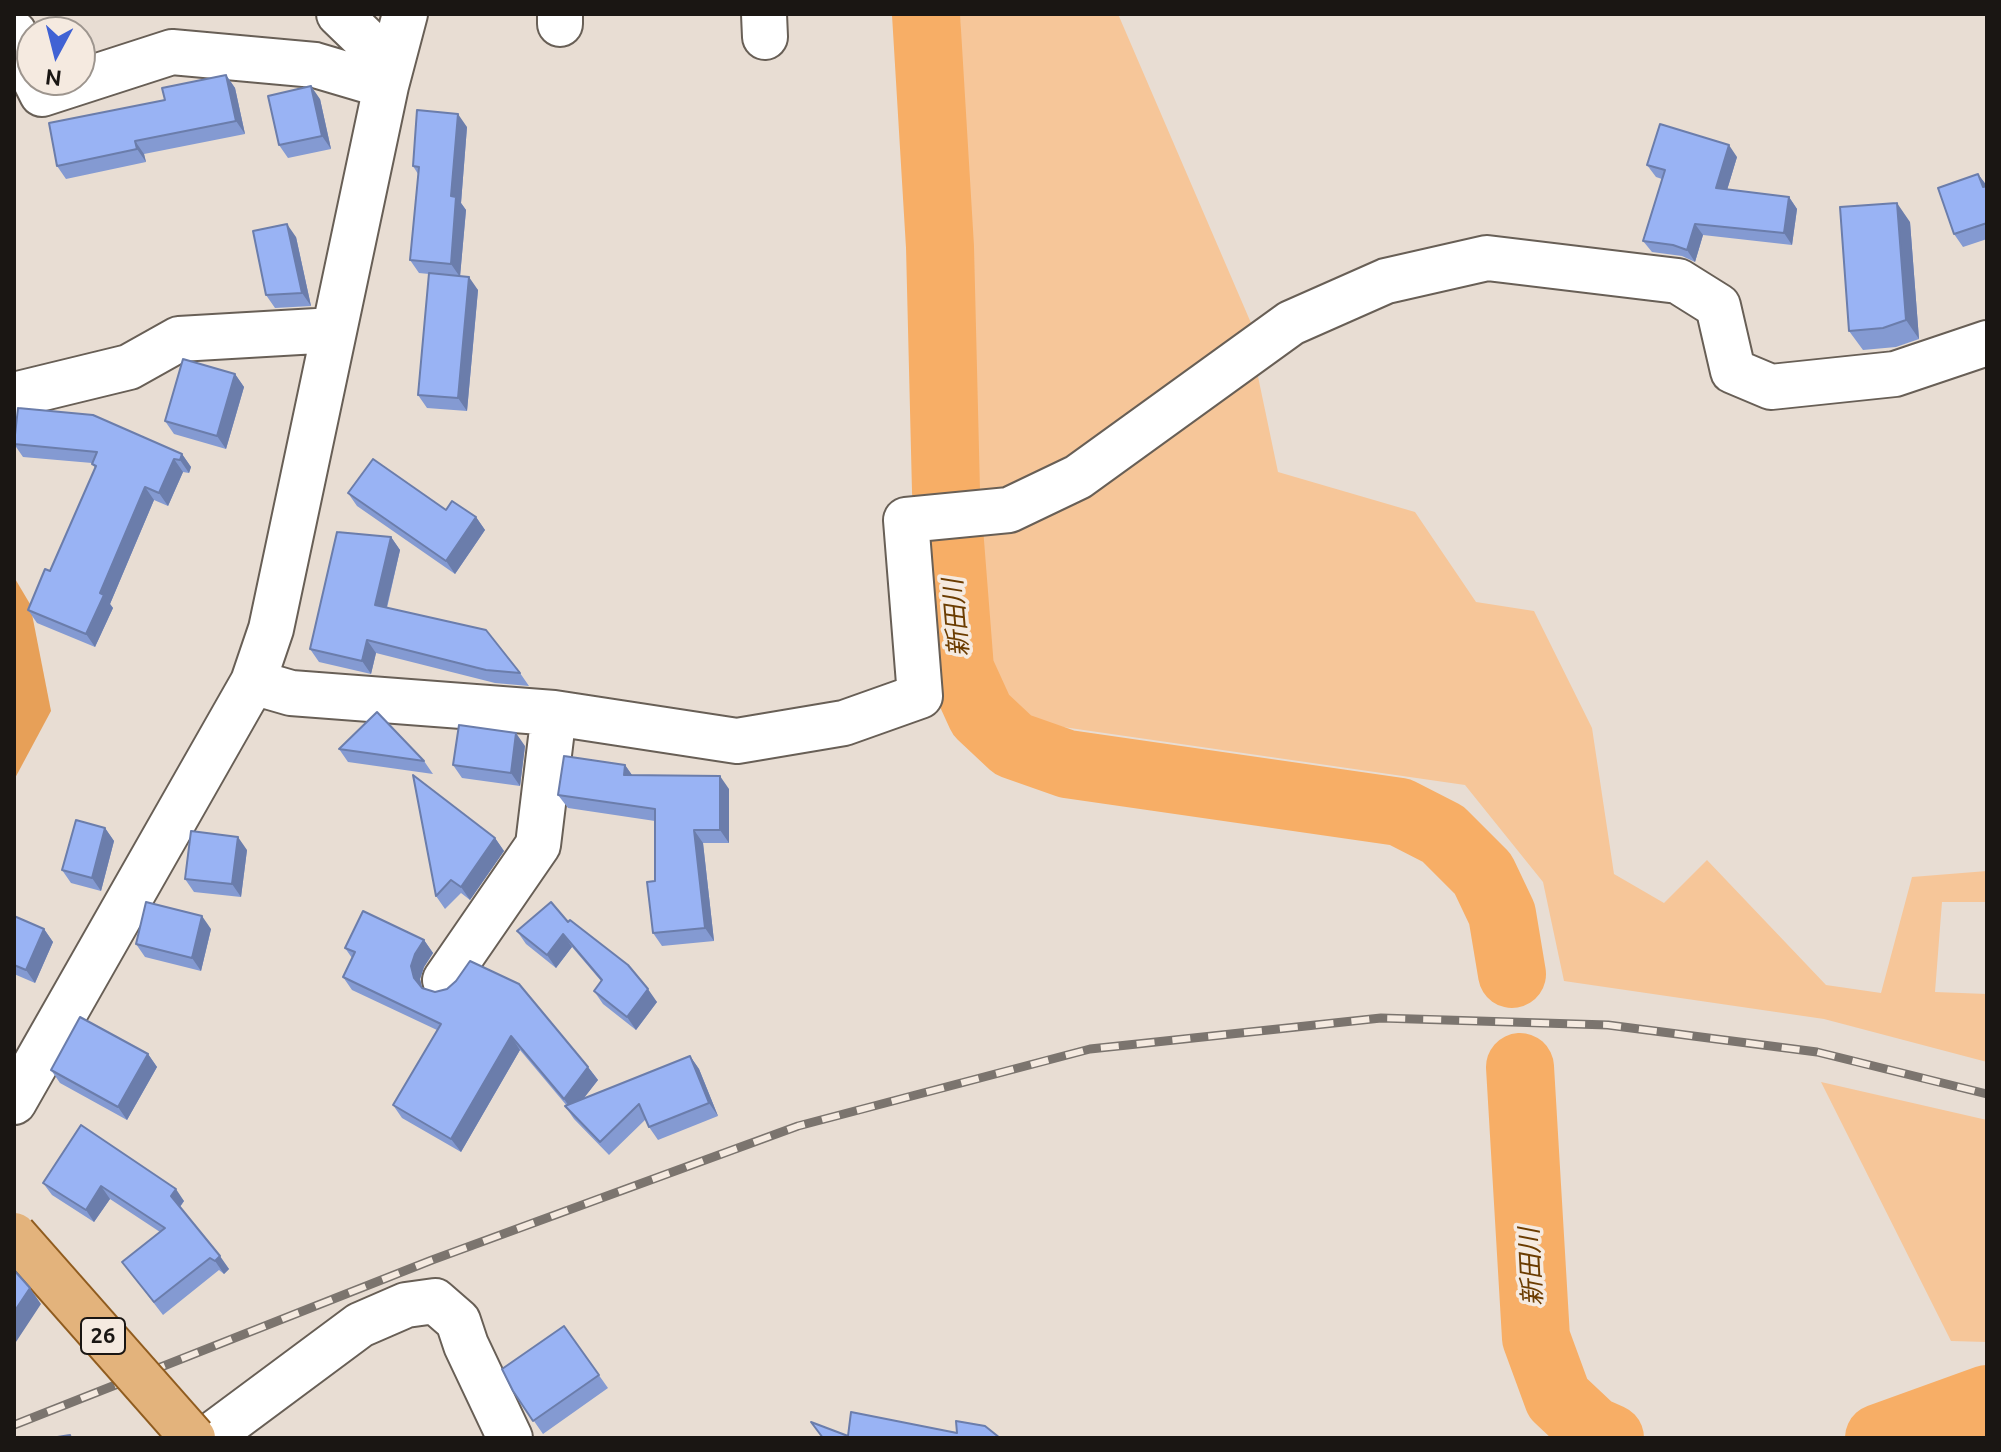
<!DOCTYPE html>
<meta charset="utf-8">
<style>
body{margin:0}
#map{position:relative;width:2001px;height:1452px;overflow:hidden;background:#e8ddd3;font-family:Ubuntu,sans-serif}
canvas{display:block}
.frame{position:absolute;inset:0;border:16px solid #1a1613;pointer-events:none}
.north{position:absolute;left:16px;top:16px;width:80px;height:80px;box-sizing:border-box;background:#f5eae0;border:2px solid #9d958e;border-radius:50%;rotate:187deg;font-size:22px;font-weight:700;line-height:32px;text-align:center;color:#1a1613}
.north::after{content:'';display:block;margin:auto;width:28px;height:36px;background:#4062d4;clip-path:polygon(50% 0,100% 100%,50% 72%,0 100%)}
</style>
<div id="map">
<canvas width="2001" height="1452"></canvas>
<div class="frame"></div>
<div class="north">N</div>
</div>
<script>
const ctx = document.querySelector('canvas').getContext('2d');
ctx.lineJoin = 'round';
function fill(path, color) { ctx.fillStyle = color; ctx.fill(path, 'evenodd'); }
const toPath = rows => new Path2D(rows.map(r => 'M' + r).join(''));
function strokePath(path, color, width, dash) { ctx.strokeStyle = color; ctx.lineWidth = width; ctx.lineCap = dash ? 'butt' : 'round'; ctx.setLineDash(dash || []); ctx.stroke(path); }
function drawText(font, color, halo, rows, align = 'center') {
  ctx.font = font + ' Ubuntu,"Noto Sans JP",sans-serif'; ctx.lineWidth = 7; ctx.setLineDash([]); ctx.textBaseline = 'middle'; ctx.strokeStyle = halo; ctx.fillStyle = color; for (const [text, x, y, turn = 0] of rows) {
    ctx.save(); ctx.translate(x, y); ctx.rotate((+turn || 0) * Math.PI / 180); ctx.textAlign = isNaN(turn) ? turn : align; if (halo) ctx.strokeText(text, 0, 0); ctx.fillText(text, 0, 0); ctx.restore();
  }
}
fill(toPath([
 [960,14,1118,14,1251,323,1256,367,1278,472,1415,512,1476,602,1534,611,1592,728,1614,874,1664,903,1707,860,1826,985,1881,993,1912,877,1987,871,1987,902,1942,902,1935,992,1987,994,1987,1062,1824,1019,1564,981,1543,882,1465,785,1049,725,1009,706,977,655],
 [1821,1082,1987,1120,1987,1342,1951,1341],
 [1987,1419,1987,1438,1938,1438]
]), '#f6c699');
fill(toPath([
 [14,577,30,604,51,711,14,780]
]), '#e7a058');
strokePath(toPath([
 [926,14,940,247,946,491,960,669,981,715,1013,745,1067,764,1400,812,1443,834,1483,874,1502,914,1512,974],
 [1520,1067,1536,1338,1558,1398,1592,1430,1610,1438],
 [1879,1438,1987,1399]
]), '#f7ae66', 68);
const minor = toPath([
 [339,14,369,43,386,86],
 [764,14,765,37],
 [560,24,560,14],
 [14,33,32,72],
 [35,80,42,94,172,52,315,65,386,86],
 [14,395,129,367,179,339,334,330],
 [253,682,291,693,554,713,737,741,844,723,920,696,906,520,1009,510,1078,477,1291,323,1386,281,1487,258,1678,281,1718,306,1733,371,1771,387,1895,374,1987,343],
 [445,980,538,845,554,713],
 [14,1102,253,682,271,629,386,86,405,14],
 [208,1438,360,1325,406,1305,435,1301,458,1321,466,1345,510,1438]
]);
strokePath(minor, '#685f56', 48);
strokePath(minor, '#fff', 44);
const rail = toPath([
 [14,1425,432,1260,798,1126,1090,1049,1381,1018,1608,1025,1817,1052,1987,1094]
]);
strokePath(rail, '#7b746e', 9);
strokePath(rail, '#f5eae0', 6, [18]);
const majorBridge = toPath([
 [14,1235,193,1438]
]);
strokePath(majorBridge, '#905c1f', 48, []);
strokePath(majorBridge, '#e3b37c', 44);
fill(toPath([
 [226,75,235,88,245,134,144,154,146,162,66,179,57,166,165,100],
 [320,99,331,149,288,158,279,145],
 [467,127,461,203,466,210,460,276,478,290,467,411,427,408,418,395,429,274,419,273,410,260,418,174,413,166],
 [1737,157,1727,190,1789,197,1797,209,1792,245,1703,235,1695,262,1682,256,1652,252,1643,241,1662,179,1656,177,1647,165],
 [1978,174,1987,186,1987,239,1963,247,1954,234],
 [1910,222,1919,339,1896,347,1863,350,1849,331],
 [296,237,311,306,275,308,266,295],
 [235,374,244,387,226,449,174,434,165,421],
 [14,444,182,454,191,467,189,473,183,472,168,506,154,500,110,604,113,608,95,647,37,623,28,610,50,571,95,468,92,463,23,457],
 [348,493,446,510,476,517,485,530,455,574,357,506],
 [391,537,400,550,387,608,520,673,529,686,495,683,376,653,371,674,319,662,310,649],
 [525,746,520,786,462,778,453,765],
 [339,749,424,761,433,774,348,762],
 [625,765,632,775,729,789,729,843,703,843,714,941,662,946,653,933,655,881,655,821,568,808,558,795],
 [105,828,114,841,101,891,71,883,62,870],
 [495,838,504,851,470,900,461,893,445,909,436,896],
 [247,850,241,897,194,892,185,879],
 [14,916,44,929,53,942,35,983,14,974],
 [568,922,657,1002,636,1030,603,1004,594,991,601,981,572,947,556,968,526,944,517,931],
 [211,929,201,971,145,957,136,944],
 [424,940,433,953,424,967,420,979,422,988,588,1067,598,1080,583,1099,690,1056,699,1069,718,1116,658,1140,649,1127,646,1119,609,1155,574,1119,565,1106,567,1106,520,1050,461,1152,402,1118,393,1105,437,1030,352,990,343,977,352,958,345,948],
 [148,1054,157,1067,127,1120,60,1083,51,1070],
 [81,1125,184,1201,180,1207,229,1269,224,1274,219,1270,163,1315,122,1262,160,1232,110,1199,94,1222,52,1195,43,1183],
 [564,1326,608,1388,543,1434,513,1391]
]), '#849ad2');
fill(toPath([
 [226,75,235,88,245,134,236,121],
 [311,86,320,99,331,149,322,136],
 [458,114,467,127,461,203,466,210,460,277,451,264,451,196],
 [135,141,144,154,146,162,137,149],
 [1729,145,1737,157,1724,200,1716,188],
 [1978,174,1987,186,1983,187],
 [1789,197,1797,209,1792,245,1784,233],
 [1897,203,1910,222,1919,339,1906,320],
 [287,224,296,237,311,306,302,293],
 [1695,224,1703,235,1695,262,1687,250],
 [469,277,478,290,467,411,458,398],
 [235,374,244,387,226,449,217,436],
 [182,454,191,467,189,473,180,460],
 [174,459,183,472,168,506,159,493],
 [145,487,154,500,110,604,113,608,95,647,86,634,100,593],
 [476,517,485,530,455,574,446,561],
 [391,537,400,550,384,618,375,605],
 [367,640,376,653,371,674,362,661],
 [516,733,525,746,520,786,511,773],
 [625,765,634,778,624,775],
 [720,776,729,789,729,843,720,830],
 [105,828,114,841,101,891,92,878],
 [694,830,703,843,714,941,705,928],
 [238,837,247,850,241,897,232,884],
 [495,838,504,851,470,900,461,887],
 [202,916,211,929,201,971,192,958],
 [44,929,53,942,35,983,26,970],
 [563,934,572,947,556,968,547,955],
 [424,940,433,953,424,967,420,979,423,991,414,978,411,966,415,954],
 [648,989,657,1002,636,1030,627,1017],
 [511,1036,520,1050,461,1152,451,1139],
 [148,1054,157,1067,127,1120,118,1107],
 [690,1056,699,1069,718,1116,709,1103],
 [588,1067,598,1080,573,1112,564,1099],
 [101,1186,110,1199,94,1222,86,1210],
 [176,1189,184,1201,179,1208,171,1196],
 [220,1256,229,1269,224,1274,215,1261],
 [30,1288,41,1304,14,1345,14,1312]
]), '#6b7dab');
const building = toPath([
 [226,75,236,121,135,141,137,149,57,166,49,123,165,100,162,88,226,75],
 [311,86,322,136,279,145,268,96,311,86],
 [417,110,458,114,451,196,456,197,451,264,410,260,419,167,413,166,417,110],
 [1660,124,1729,145,1716,188,1789,197,1784,233,1695,224,1687,250,1673,245,1643,241,1665,170,1647,165,1660,124],
 [1978,174,1983,187,1987,186,1987,223,1954,234,1938,188,1978,174],
 [1897,203,1906,320,1883,328,1849,331,1840,207,1897,203],
 [287,224,302,293,266,295,253,231,287,224],
 [429,273,469,277,458,398,418,395,429,273],
 [183,359,235,374,217,436,165,421,183,359],
 [18,408,93,415,182,454,180,460,174,459,159,493,145,487,100,593,104,595,86,634,28,610,45,569,50,571,96,466,92,464,97,452,14,444,18,408],
 [373,459,446,510,452,501,476,517,446,561,348,493,373,459],
 [337,532,391,537,375,605,486,630,520,673,486,670,367,640,362,661,310,649,337,532],
 [377,712,424,761,339,749,377,712],
 [459,725,516,733,511,773,453,765,459,725],
 [564,756,625,765,624,775,720,776,720,830,694,830,705,928,653,933,647,882,655,881,655,809,558,795,564,756],
 [413,775,495,838,461,887,451,880,436,896,413,775],
 [76,820,105,828,92,878,62,870,76,820],
 [191,831,238,837,232,884,185,879,191,831],
 [146,902,202,916,192,958,136,944,146,902],
 [551,902,568,922,570,920,628,965,648,989,627,1017,594,991,602,980,563,934,547,955,517,931,551,902],
 [363,911,424,940,415,954,411,966,414,978,422,988,435,992,447,989,456,981,470,961,519,984,588,1067,564,1099,511,1036,451,1139,393,1105,441,1024,343,977,355,952,345,948,363,911],
 [14,916,44,929,26,970,14,965,14,916],
 [80,1017,148,1054,118,1107,51,1070,80,1017],
 [690,1056,709,1103,649,1127,639,1104,600,1142,565,1106,690,1056],
 [81,1125,176,1189,171,1196,220,1256,215,1261,210,1258,154,1302,122,1262,165,1228,101,1186,86,1210,43,1183,81,1125],
 [14,1270,30,1288,14,1312,14,1270],
 [564,1326,599,1375,533,1421,513,1391,502,1369,564,1326],
 [851,1412,957,1433,956,1421,985,1426,1000,1438,823,1438,811,1422,848,1436,851,1412],
 [70,1435,71,1438,51,1438,70,1435]
]);
fill(building, '#99b3f4');
strokePath(building, '#6b7dab', 2);
for (const [x, y, w] of [
 [103,1336,44]
]) { const box = new Path2D(); box.roundRect(x - w / 2, y - 18, w, 36, 6); ctx.fillStyle = '#f5eae0'; ctx.fill(box); strokePath(box, '#1a1613', 2); }
drawText('bold 22px', '#1a1613', null, [
 ["26",103,1336]
]);
drawText('italic 26px', '#6b3c00', '#f5eae0', [
 ["新田川",956,618,-95],
 ["新田川",1531,1267,-93]
]);
</script>
